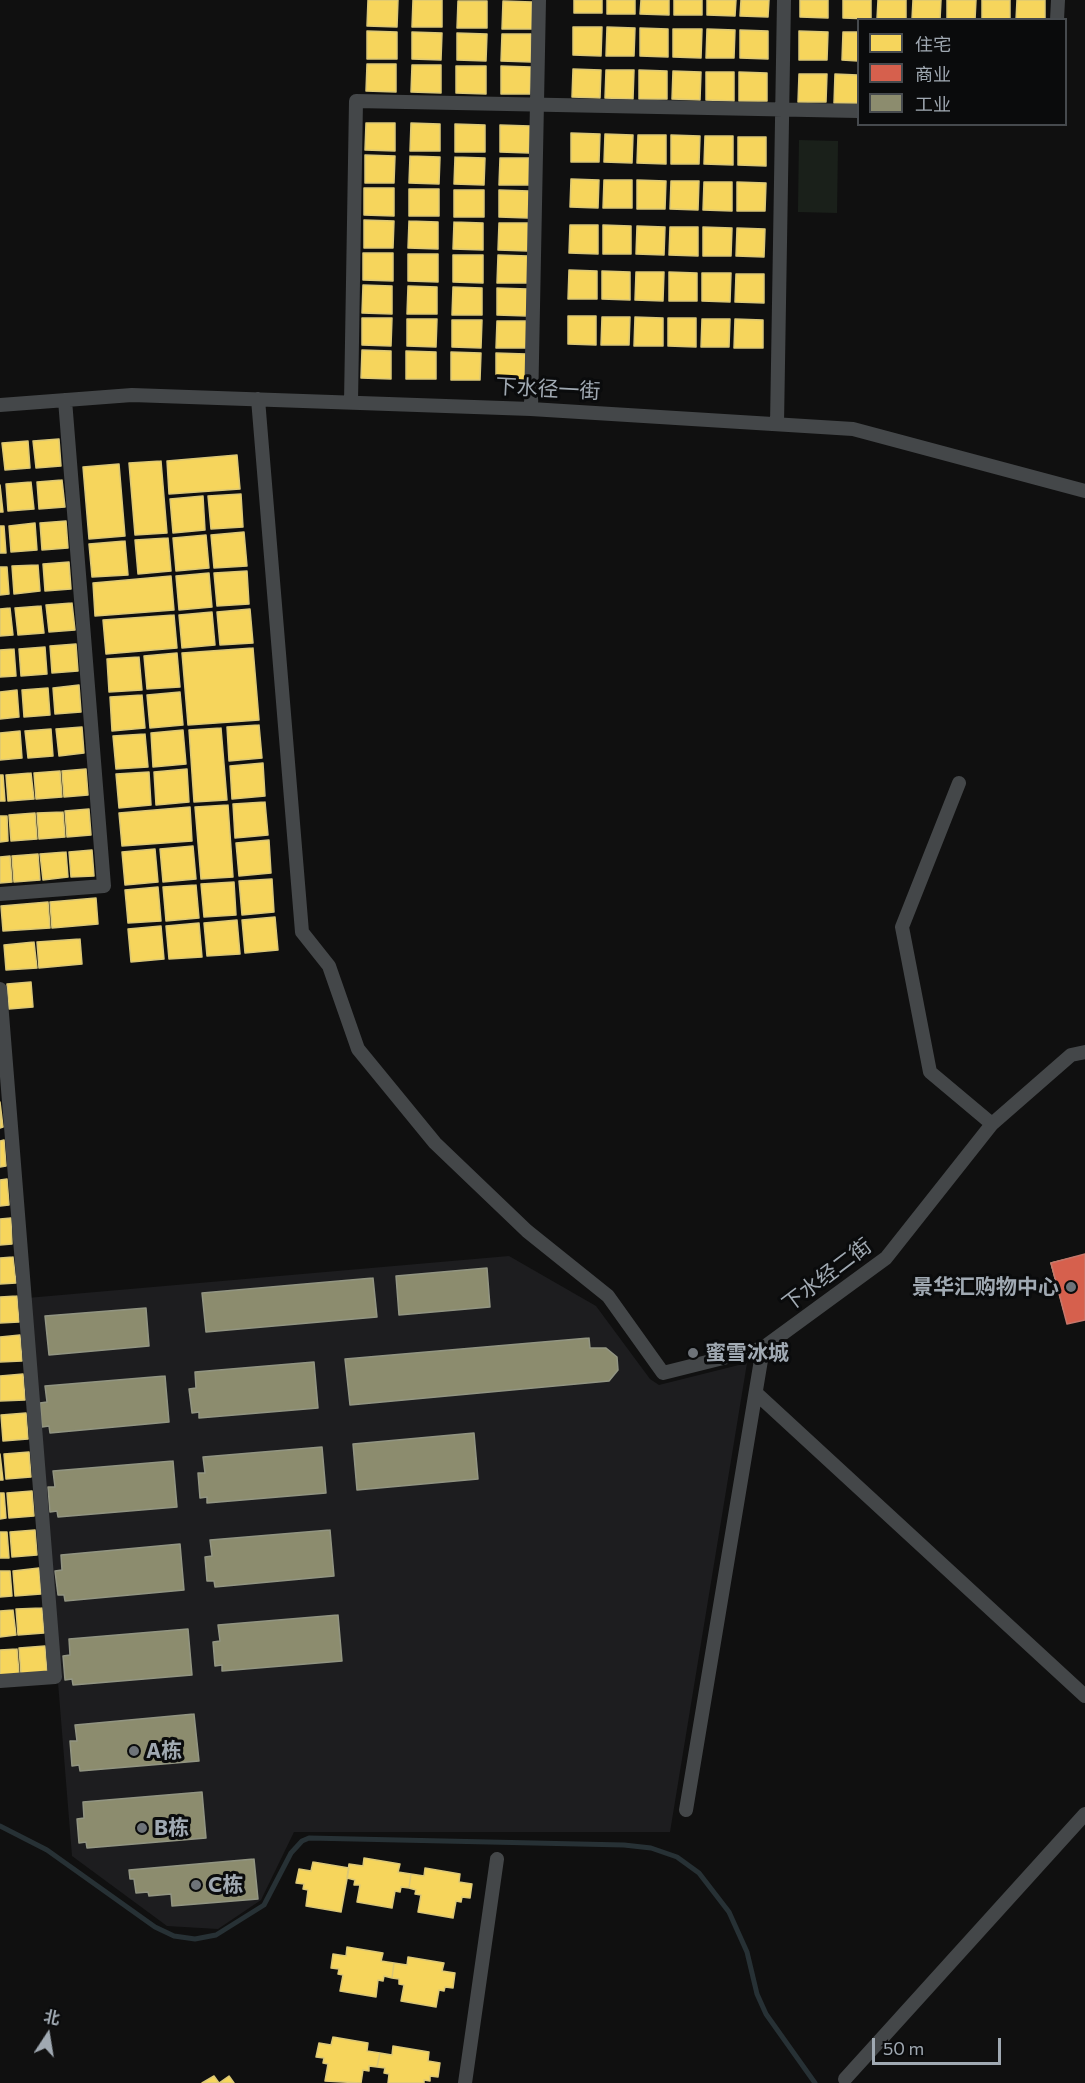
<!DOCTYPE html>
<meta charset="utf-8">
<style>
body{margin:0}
#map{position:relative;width:1085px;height:2083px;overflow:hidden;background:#101010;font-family:Commissioner,"Noto Sans SC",sans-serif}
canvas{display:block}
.legend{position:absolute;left:857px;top:18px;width:210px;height:108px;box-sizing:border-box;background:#0a0b0c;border:2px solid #464a4e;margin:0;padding:8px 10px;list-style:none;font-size:18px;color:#a0a9b2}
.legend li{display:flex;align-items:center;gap:12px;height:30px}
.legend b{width:30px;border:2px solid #464a4e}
.north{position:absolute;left:18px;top:2005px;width:60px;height:60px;-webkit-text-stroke:4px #0a0b0c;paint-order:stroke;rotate:12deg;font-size:16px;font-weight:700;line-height:24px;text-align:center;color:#a0a9b2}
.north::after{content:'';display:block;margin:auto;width:21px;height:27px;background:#a0a9b2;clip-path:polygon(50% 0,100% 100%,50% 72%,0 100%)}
.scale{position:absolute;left:872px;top:2038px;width:129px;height:27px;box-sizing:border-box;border:3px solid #a0a9b2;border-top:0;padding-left:8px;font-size:18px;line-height:21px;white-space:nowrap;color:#a0a9b2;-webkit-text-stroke:4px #0a0b0c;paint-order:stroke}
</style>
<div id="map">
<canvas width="1085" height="2083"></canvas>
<ul class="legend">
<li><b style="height:16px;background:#f6d55c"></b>住宅</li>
<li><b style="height:16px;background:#d6604d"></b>商业</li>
<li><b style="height:16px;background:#8c8c6e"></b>工业</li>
</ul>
<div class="north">北</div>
<div class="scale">50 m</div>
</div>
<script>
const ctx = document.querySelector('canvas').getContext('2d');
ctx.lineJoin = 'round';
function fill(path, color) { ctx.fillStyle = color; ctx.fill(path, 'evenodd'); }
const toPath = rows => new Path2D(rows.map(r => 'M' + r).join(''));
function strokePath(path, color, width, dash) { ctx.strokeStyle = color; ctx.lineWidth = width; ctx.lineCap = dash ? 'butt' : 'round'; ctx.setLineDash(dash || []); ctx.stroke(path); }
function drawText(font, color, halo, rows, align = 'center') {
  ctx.font = font + ' Commissioner,"Noto Sans SC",sans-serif'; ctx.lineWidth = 6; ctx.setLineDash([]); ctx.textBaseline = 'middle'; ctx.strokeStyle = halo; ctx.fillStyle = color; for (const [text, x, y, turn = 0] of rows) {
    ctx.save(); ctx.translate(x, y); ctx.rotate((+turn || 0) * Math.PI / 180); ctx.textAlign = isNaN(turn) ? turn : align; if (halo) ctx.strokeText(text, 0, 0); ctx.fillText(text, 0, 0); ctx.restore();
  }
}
fill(toPath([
 [509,1256,596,1306,650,1379,659,1385,747,1363,670,1832,294,1832,261,1900,218,1929,167,1926,72,1856,27,1298]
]), '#1d1d1f');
fill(toPath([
 [799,140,838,141,837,213,798,212]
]), '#1a201a');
const homes = toPath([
 [368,0,398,0,397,27,367,26,368,0],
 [413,0,442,0,442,27,412,27,413,0],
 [574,0,602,0,602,13,574,13,574,0],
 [607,0,635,0,635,14,607,14,607,0],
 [641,0,669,0,669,15,640,14,641,0],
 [674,0,702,0,702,15,674,15,674,0],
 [707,0,736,0,735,16,707,15,707,0],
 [741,0,769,0,768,17,740,16,741,0],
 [800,0,828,0,828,18,800,17,800,0],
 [843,0,871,0,871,19,843,18,843,0],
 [878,0,906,0,906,19,877,19,878,0],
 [913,0,941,0,940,20,912,19,913,0],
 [947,0,976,0,975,20,947,20,947,0],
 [982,0,1010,0,1010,20,982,20,982,0],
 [1017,0,1045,0,1045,20,1016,20,1017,0],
 [458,1,487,1,487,28,457,28,458,1],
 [503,1,532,2,532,29,502,29,503,1],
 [573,27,602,27,601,56,573,55,573,27],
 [607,27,635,28,634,56,606,56,607,27],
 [640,28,668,29,668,57,640,56,640,28],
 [673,29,702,29,701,58,673,57,673,29],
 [707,29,735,30,734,58,706,58,707,29],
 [740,30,768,31,768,59,740,58,740,30],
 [367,31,397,32,397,59,367,59,367,31],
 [799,31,828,32,827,60,799,60,799,31],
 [412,32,442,33,441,60,412,59,412,32],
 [843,32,858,32,858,61,842,60,843,32],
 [457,33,487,34,486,61,457,60,457,33],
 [502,34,531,34,531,62,501,61,502,34],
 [367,64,396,64,396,92,366,91,367,64],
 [412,65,441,65,441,93,411,92,412,65],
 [456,66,486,66,486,94,456,93,456,66],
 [501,66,531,67,530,94,501,94,501,66],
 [573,69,601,70,600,98,572,97,573,69],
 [606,70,634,70,633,99,605,98,606,70],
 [639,70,667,71,667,99,639,99,639,70],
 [673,71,701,72,700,100,672,99,673,71],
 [706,72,734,72,734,101,706,100,706,72],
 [739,72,767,73,767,101,739,101,739,72],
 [799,74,827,74,826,102,798,102,799,74],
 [835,74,858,75,858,103,834,103,835,74],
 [366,123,395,123,395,151,365,150,366,123],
 [411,123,440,124,440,151,410,151,411,123],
 [455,124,485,125,485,152,455,152,455,124],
 [500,125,530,126,529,153,500,152,500,125],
 [571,133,600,134,599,162,571,162,571,133],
 [605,134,633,135,632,163,604,162,605,134],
 [638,135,666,135,666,164,637,163,638,135],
 [671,135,700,136,699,164,671,164,671,135],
 [705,136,733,136,733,165,704,164,705,136],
 [738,137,766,137,766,166,738,165,738,137],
 [365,155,395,156,394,183,365,183,365,155],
 [410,156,440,157,439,184,409,183,410,156],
 [455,157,485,158,484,185,454,184,455,157],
 [500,158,529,158,529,185,499,185,500,158],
 [571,179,599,180,598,208,570,207,571,179],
 [604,180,632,180,632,208,603,208,604,180],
 [637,180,666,181,665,209,637,209,637,180],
 [671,181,699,181,698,210,670,209,671,181],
 [704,182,732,182,732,211,703,210,704,182],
 [737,182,766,183,765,211,737,211,737,182],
 [364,188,394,188,394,216,364,215,364,188],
 [409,189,439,189,439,216,409,216,409,189],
 [454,190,484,190,484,217,454,217,454,190],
 [499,190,529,191,528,218,499,217,499,190],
 [364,220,394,221,393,248,364,248,364,220],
 [409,221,438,222,438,249,408,248,409,221],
 [454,222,483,223,483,250,453,249,454,222],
 [499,223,528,223,528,251,498,250,499,223],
 [570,225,598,225,598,254,569,253,570,225],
 [603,225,631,226,631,254,603,254,603,225],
 [637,226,665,227,664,255,636,254,637,226],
 [670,227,698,227,698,256,669,255,670,227],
 [703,227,732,228,731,256,703,256,703,227],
 [737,228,765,229,764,257,736,256,737,228],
 [363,253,393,253,393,281,363,280,363,253],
 [408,254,438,254,438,282,408,281,408,254],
 [453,255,483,255,483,283,453,282,453,255],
 [498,255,528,256,527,283,497,283,498,255],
 [569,270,597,271,597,299,568,299,569,270],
 [602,271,630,272,630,300,602,299,602,271],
 [636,272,664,272,663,301,635,300,636,272],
 [669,272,697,273,697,301,669,301,669,272],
 [702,273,731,273,730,302,702,301,702,273],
 [736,274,764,274,764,303,735,302,736,274],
 [363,285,392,286,392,314,362,313,363,285],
 [408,286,437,287,437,314,407,314,408,286],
 [453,287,482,288,482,315,452,315,453,287],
 [497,288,527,289,527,316,497,315,497,288],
 [568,316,596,316,596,345,568,344,568,316],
 [602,317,630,317,629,345,601,345,602,317],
 [635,317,663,318,663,346,634,346,635,317],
 [362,318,392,318,391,346,362,345,362,318],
 [668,318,696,318,696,347,668,346,668,318],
 [407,319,437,319,436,347,407,346,407,319],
 [702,319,730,319,729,347,701,347,702,319],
 [735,319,763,320,763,348,734,348,735,319],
 [452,320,482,320,481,348,452,347,452,320],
 [497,321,527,321,526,348,496,348,497,321],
 [362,350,391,351,391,379,361,378,362,350],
 [406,351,436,352,436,379,406,379,406,351],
 [451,352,481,353,480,380,451,380,451,352],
 [496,353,526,354,526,381,496,380,496,353],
 [59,439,61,466,36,468,33,441,59,439],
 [28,441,30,468,5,470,2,443,28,441],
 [237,455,240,489,169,494,167,461,237,455],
 [161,461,167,533,135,535,129,463,161,461],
 [119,464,125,536,89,539,83,467,119,464],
 [62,480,65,507,39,509,37,482,62,480],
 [31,482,34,509,8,511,6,484,31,482],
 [0,485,3,512,0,512,0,485],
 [241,494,243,527,211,529,208,496,241,494],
 [203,496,205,530,173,533,170,499,203,496],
 [66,521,68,548,42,550,40,523,66,521],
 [35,523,37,550,11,552,9,526,35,523],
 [0,526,4,526,6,553,0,553,0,526],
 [244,532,247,566,214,568,211,535,244,532],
 [206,535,209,568,176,571,173,538,206,535],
 [168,538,171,571,138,574,135,540,168,538],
 [125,541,128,575,92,577,89,544,125,541],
 [69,562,71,589,45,591,43,564,69,562],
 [38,565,40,591,14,594,12,566,38,565],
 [0,567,7,567,9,594,0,595,0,567],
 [247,571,249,604,217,606,214,573,247,571],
 [209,573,212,607,179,610,176,576,209,573],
 [171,576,174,610,95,616,93,583,171,576],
 [72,603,75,630,49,632,46,605,72,603],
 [41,606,44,633,18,635,15,608,41,606],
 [10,608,13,635,0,636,0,609,10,608],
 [250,609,253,643,220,645,217,612,250,609],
 [212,612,215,645,182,648,179,615,212,612],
 [174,615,177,648,106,654,103,620,174,615],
 [76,644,78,671,52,673,50,646,76,644],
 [45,647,47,674,21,676,19,649,45,647],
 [253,648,259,720,188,725,182,653,253,648],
 [14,649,16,676,0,677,0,650,14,649],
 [177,653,180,687,147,689,144,656,177,653],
 [139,657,142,690,109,692,107,659,139,657],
 [79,685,81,712,55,714,53,688,79,685],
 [48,688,50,715,24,717,22,690,48,688],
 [17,690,19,717,0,719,0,692,17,690],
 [180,692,183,725,150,728,147,695,180,692],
 [142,695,145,728,112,731,110,697,142,695],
 [259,725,262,758,229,761,227,727,259,725],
 [82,727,84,753,59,756,56,729,82,727],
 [221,728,227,800,194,802,189,730,221,728],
 [51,729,53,756,28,758,25,731,51,729],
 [183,730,186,764,153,767,151,733,183,730],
 [20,731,22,758,0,760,0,733,20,731],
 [145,734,148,767,116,769,113,736,145,734],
 [263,763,265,796,232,799,230,766,263,763],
 [86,769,88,795,64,797,62,771,86,769],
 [187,769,189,802,156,805,154,772,187,769],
 [60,771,62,797,36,799,34,773,60,771],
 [149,772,151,805,119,808,116,774,149,772],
 [31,773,34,799,8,801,6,775,31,773],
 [0,775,3,775,5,801,0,801,0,775],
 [265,802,268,835,235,838,233,804,265,802],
 [228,805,233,877,201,879,195,807,228,805],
 [190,807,192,841,122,846,119,813,190,807],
 [89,809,91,835,67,837,65,811,89,809],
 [63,812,65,837,39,839,37,813,63,812],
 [35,813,37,839,11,841,9,815,35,813],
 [0,816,7,816,8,841,0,842,0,816],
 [269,840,271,873,239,876,236,843,269,840],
 [193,846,196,879,163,882,160,849,193,846],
 [155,849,158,882,125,885,122,852,155,849],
 [92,850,94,876,71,877,69,852,92,850],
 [66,852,68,877,43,880,40,854,66,852],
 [38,854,40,880,14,882,12,856,38,854],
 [10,856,12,882,0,883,0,857,10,856],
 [272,879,274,912,242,915,239,881,272,879],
 [234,882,236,915,204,917,201,884,234,882],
 [196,885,199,918,166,921,163,887,196,885],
 [158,887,161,921,128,923,125,890,158,887],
 [96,898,98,924,52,928,50,902,96,898],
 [48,902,50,928,3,931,1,906,48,902],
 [275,917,278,950,245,953,242,920,275,917],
 [237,920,240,954,207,956,204,923,237,920],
 [199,923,202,957,169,959,166,926,199,923],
 [161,926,164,959,131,962,128,929,161,926],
 [80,939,82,964,39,968,37,942,80,939],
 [34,942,37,968,6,970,4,945,34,942],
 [31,982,33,1007,9,1009,7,984,31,982],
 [0,1102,3,1127,0,1128,0,1102],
 [4,1140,6,1166,0,1167,0,1141,4,1140],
 [7,1179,9,1205,0,1206,0,1180,7,1179],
 [11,1218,12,1244,0,1245,0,1219,11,1218],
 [13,1257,16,1283,0,1284,0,1258,13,1257],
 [1076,1257,1082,1276,1085,1276,1085,1302,1073,1305,1074,1309,1064,1311,1051,1263,1076,1257],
 [17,1296,19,1322,0,1323,0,1297,17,1296],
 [20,1335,22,1361,0,1362,0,1337,20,1335],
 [23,1374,25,1400,0,1401,0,1376,23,1374],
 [26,1413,28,1439,3,1441,1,1415,26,1413],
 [29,1452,31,1477,6,1479,4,1454,29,1452],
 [0,1454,3,1480,0,1480,0,1454],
 [32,1491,34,1516,9,1518,7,1493,32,1491],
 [0,1493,4,1493,6,1518,0,1519,0,1493],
 [35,1530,37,1555,12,1557,10,1532,35,1530],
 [0,1532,7,1532,9,1558,0,1558,0,1532],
 [39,1568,41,1594,15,1596,13,1571,39,1568],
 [0,1571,10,1571,12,1596,0,1597,0,1571],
 [42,1608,44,1633,18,1635,16,1609,42,1608],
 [13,1610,16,1635,0,1637,0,1611,13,1610],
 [45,1646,47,1672,21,1674,19,1648,45,1646],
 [17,1649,19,1674,0,1676,0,1650,17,1649],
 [364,1858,400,1864,398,1872,411,1874,409,1888,401,1887,400,1892,395,1891,392,1908,357,1902,360,1885,354,1885,355,1880,347,1878,349,1864,363,1866,364,1858],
 [313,1862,349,1868,341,1912,306,1906,308,1890,303,1889,304,1884,296,1883,299,1869,311,1871,313,1862],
 [425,1868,460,1874,459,1882,472,1884,470,1898,462,1897,461,1902,456,1901,453,1918,418,1912,421,1895,415,1894,416,1890,409,1888,411,1874,424,1876,425,1868],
 [347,1947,383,1953,381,1961,394,1963,392,1978,384,1976,383,1981,378,1980,376,1997,340,1991,343,1975,338,1974,339,1969,331,1968,333,1954,346,1956,347,1947],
 [408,1957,444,1963,442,1971,455,1973,453,1988,445,1987,444,1991,439,1990,436,2007,401,2001,404,1985,399,1984,399,1979,392,1978,394,1963,407,1965,408,1957],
 [333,2037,368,2043,367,2051,380,2053,377,2067,369,2066,369,2071,363,2070,361,2083,325,2081,328,2064,323,2063,324,2058,316,2057,319,2043,331,2045,333,2037],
 [393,2046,429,2052,428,2061,440,2063,438,2077,430,2076,430,2081,424,2080,424,2083,388,2083,389,2074,384,2073,385,2068,377,2067,380,2053,392,2055,393,2046],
 [214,2076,219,2083,229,2076,234,2083,202,2083,214,2076]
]);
fill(homes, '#f6d55c');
strokePath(homes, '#dcc876', 1.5);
const shops = toPath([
 [1085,1254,1085,1320,1067,1324,1051,1263,1085,1254]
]);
fill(shops, '#d6604d');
strokePath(shops, '#c6766b', 1.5);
const industry = toPath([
 [487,1268,490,1307,399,1315,396,1276,487,1268],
 [373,1278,377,1317,206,1332,202,1293,373,1278],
 [146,1308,149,1346,49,1355,45,1316,146,1308],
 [589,1338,590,1348,606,1348,617,1357,618,1370,609,1381,350,1405,345,1359,589,1338],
 [314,1362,318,1408,199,1418,199,1412,192,1413,189,1389,196,1388,195,1372,314,1362],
 [165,1376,169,1422,50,1433,49,1426,42,1427,40,1403,47,1402,45,1386,165,1376],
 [474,1433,478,1479,357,1490,353,1444,474,1433],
 [322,1447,326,1493,207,1503,207,1497,200,1498,198,1473,205,1473,203,1457,322,1447],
 [173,1461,177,1507,58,1517,57,1511,50,1512,48,1487,55,1487,53,1471,173,1461],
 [330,1530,334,1576,215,1587,214,1581,207,1581,205,1557,212,1556,210,1540,330,1530],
 [180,1544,184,1590,65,1601,64,1595,58,1595,55,1571,62,1570,61,1555,180,1544],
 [338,1615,342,1661,222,1671,222,1665,215,1666,213,1642,220,1641,218,1625,338,1615],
 [188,1629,192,1675,73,1685,72,1679,65,1680,63,1656,70,1655,69,1639,188,1629],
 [194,1714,199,1761,80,1771,79,1765,72,1766,70,1741,77,1741,75,1725,194,1714],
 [202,1792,206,1838,87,1848,86,1842,79,1843,77,1819,84,1818,83,1802,202,1792],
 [254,1859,258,1899,172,1906,171,1894,149,1896,148,1892,136,1893,134,1879,130,1879,129,1870,254,1859]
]);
fill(industry, '#8c8c6e');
strokePath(industry, '#929582', 1.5);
strokePath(toPath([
 [0,1826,47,1850,155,1927,174,1936,195,1939,216,1935,264,1905,291,1853,302,1841,309,1838,624,1845,651,1848,677,1857,699,1873,729,1912,747,1952,757,1994,766,2014,815,2083]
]), '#273135', 5);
strokePath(toPath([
 [1057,20,1058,0],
 [258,399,302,932,329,966,358,1049,435,1143,527,1231,608,1296,663,1373,763,1348,886,1258,992,1124,1071,1055,1085,1052],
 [351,402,356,101,858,111],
 [0,405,132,395,531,409,853,429,1085,491],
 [531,409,539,0],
 [777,424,784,0],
 [959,783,902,927,930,1072,992,1124],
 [0,894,104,886,65,400],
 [0,989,55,1677,0,1681],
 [757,1394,1085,1696],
 [686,1810,763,1348],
 [845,2079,1085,1814],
 [465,2083,497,1859]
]), '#444749', 14);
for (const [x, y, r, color] of [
 [1071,1287,6,"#6e7379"],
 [693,1353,6,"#6e7379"],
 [134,1751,6,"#6e7379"],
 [142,1828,6,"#6e7379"],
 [196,1885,6,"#6e7379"]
]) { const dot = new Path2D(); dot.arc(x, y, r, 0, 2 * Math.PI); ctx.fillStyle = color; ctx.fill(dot); strokePath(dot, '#0a0b0c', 2); }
drawText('21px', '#a0a9b2', '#0a0b0c', [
 ["下水径一街",548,389,3],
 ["下水经二街",827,1275,-37]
]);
drawText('bold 21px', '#a0a9b2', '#0a0b0c', [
 ["景华汇购物中心",1059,1287,"right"],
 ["蜜雪冰城",705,1353],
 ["A栋",146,1751],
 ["B栋",154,1828],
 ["C栋",208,1885]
], 'left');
</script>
